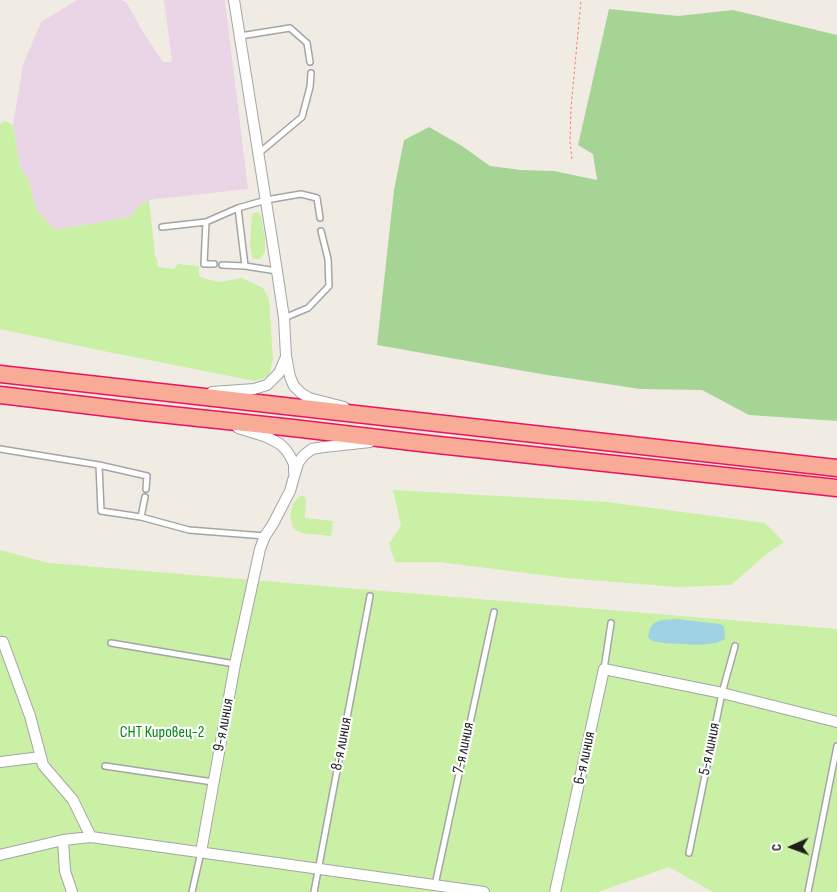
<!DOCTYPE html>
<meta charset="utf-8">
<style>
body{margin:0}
#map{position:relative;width:837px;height:892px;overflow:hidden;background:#f0ece4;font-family:"Sofia Sans Condensed",sans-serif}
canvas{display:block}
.north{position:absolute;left:767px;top:822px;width:50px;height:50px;-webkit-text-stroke:4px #fff;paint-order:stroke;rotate:268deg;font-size:14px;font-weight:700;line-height:20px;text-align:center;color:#1e1e1e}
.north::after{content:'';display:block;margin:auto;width:18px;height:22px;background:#1e1e1e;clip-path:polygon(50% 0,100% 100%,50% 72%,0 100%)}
</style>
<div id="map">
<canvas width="837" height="892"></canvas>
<div class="north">С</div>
</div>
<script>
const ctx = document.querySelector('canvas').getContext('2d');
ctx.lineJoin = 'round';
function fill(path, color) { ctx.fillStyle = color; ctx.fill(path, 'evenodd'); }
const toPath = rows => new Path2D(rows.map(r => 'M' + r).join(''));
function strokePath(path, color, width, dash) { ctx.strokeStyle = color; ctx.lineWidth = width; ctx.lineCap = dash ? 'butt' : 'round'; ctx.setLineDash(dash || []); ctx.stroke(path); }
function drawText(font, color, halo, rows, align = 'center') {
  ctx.font = font + ' "Sofia Sans Condensed",sans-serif'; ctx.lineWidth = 4.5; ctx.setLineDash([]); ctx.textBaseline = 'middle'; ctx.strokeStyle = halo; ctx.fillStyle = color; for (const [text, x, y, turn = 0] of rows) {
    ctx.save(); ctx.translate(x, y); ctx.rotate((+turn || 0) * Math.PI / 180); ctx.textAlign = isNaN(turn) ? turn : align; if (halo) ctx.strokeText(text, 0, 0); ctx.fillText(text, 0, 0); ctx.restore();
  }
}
fill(toPath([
 [77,0,120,0,126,2,143,32,163,62,172,62,164,0,225,0,248,189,149,200,140,205,130,217,55,230,36,209,29,181,20,168,13,125,23,65,41,22]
]), '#ead5e6');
fill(toPath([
 [5,121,13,125,20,168,29,181,36,209,55,230,130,217,140,205,149,200,155,256,157,259,158,267,174,269,178,264,199,266,199,275,202,278,219,282,242,278,263,288,269,299,273,359,269,376,255,381,108,352,0,329,0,124],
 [258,212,261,216,265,238,265,252,260,259,254,259,252,256,250,245,252,214],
 [393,490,607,502,765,523,784,542,764,556,731,585,677,587,566,578,439,562,395,562,389,544,401,526],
 [299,496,304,496,306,501,305,518,333,521,331,536,302,533,294,529,292,524,290,515,293,504],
 [0,550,49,563,837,629,837,892,713,892,669,867,598,892,0,892]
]), '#c9f0a4');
fill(toPath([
 [609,9,678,16,733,10,837,35,837,421,749,415,702,390,640,389,541,374,377,345,394,190,404,140,429,127,462,146,490,166,521,170,554,171,597,180,593,154,578,145]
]), '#a6d494');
fill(toPath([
 [677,619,719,624,724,626,725,639,716,643,699,645,664,643,652,641,648,637,650,628,654,623,661,620]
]), '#9fd3e2');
const service = toPath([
 [240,36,290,28,307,43,310,62],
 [259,153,302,117,310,87,311,73],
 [238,208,245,266],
 [162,227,206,222],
 [214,264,204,264,206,222,238,208,266,200,301,194,317,198,320,218],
 [222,265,245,266,277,271],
 [284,318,308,308,329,286,328,259,321,231],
 [0,449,99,465,147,476,146,489],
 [99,465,101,511,141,517,189,530,265,536],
 [141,517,145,497],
 [111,643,235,664],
 [604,669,611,623],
 [105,766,213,782],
 [689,853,722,693,735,646],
 [435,885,494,612],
 [192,892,201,852],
 [314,892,370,596],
 [808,892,837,746]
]);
const minor = toPath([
 [234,0,277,271,284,318,286,356,290,377,294,386,301,393,309,398,344,407],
 [212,392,254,389,267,385,279,373,286,357],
 [238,428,267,437,280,444,286,450,290,456,294,464,294,472],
 [0,642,3,642,30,716,41,757,0,762],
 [41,757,43,765,73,800,91,837],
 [63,840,65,871,72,892],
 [201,852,235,664,260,549,265,536,273,524,290,491,298,463,304,455,312,449,324,447,370,442],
 [0,855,63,840,91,837,484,892],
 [555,892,604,669,722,693,837,722]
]);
const trunk = toPath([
 [0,374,837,468],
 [0,395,142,412,293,428,429,444,837,488]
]);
strokePath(service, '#a5a5a5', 8);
strokePath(minor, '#a5a5a5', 12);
strokePath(trunk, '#ed125c', 19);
strokePath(toPath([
 [572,159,570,141,571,108,581,0]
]), '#f76', 1, [2.5, 2.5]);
strokePath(service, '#fff', 5);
strokePath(minor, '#fff', 10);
strokePath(trunk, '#f8ac98', 16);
drawText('16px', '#1e1e1e', '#fff', [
 ["9-я линия",224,725,-79],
 ["8-я линия",342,744,-79],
 ["7-я линия",464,748,-78],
 ["5-я линия",710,749,-78],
 ["6-я линия",585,758,-78]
]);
drawText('16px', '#00890c', '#fff', [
 ["СНТ Кировец-2",162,733]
]);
</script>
